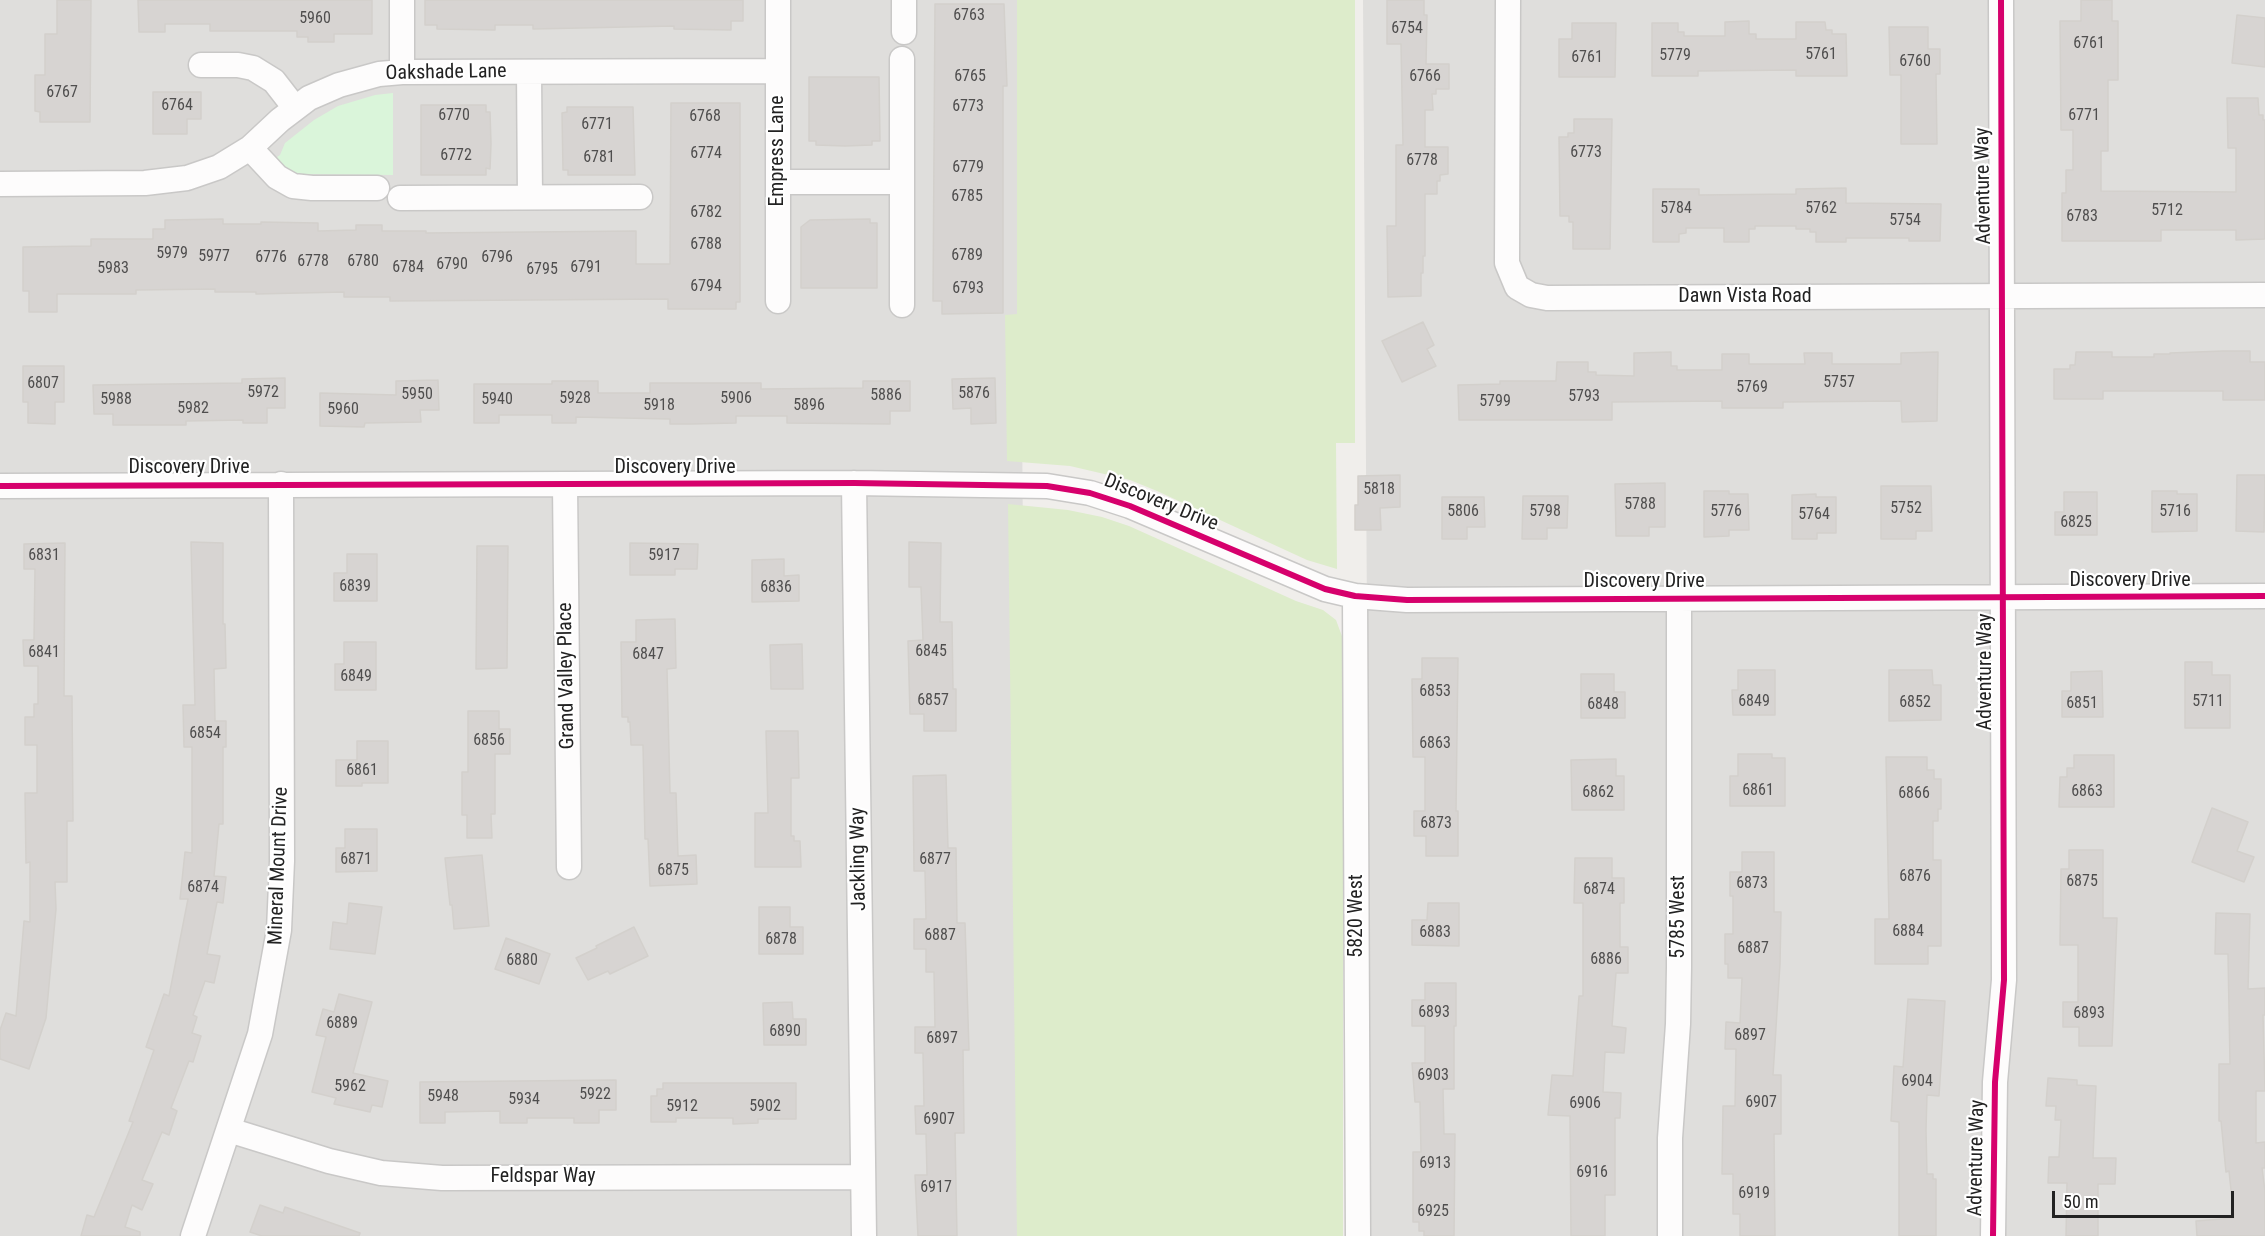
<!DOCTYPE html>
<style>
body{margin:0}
#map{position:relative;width:2265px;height:1236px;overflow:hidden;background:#f0eeeb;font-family:"Roboto Condensed",sans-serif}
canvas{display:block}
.scale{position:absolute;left:2052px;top:1191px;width:182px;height:27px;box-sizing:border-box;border:3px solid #222;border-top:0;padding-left:8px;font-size:18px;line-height:21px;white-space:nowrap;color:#222;-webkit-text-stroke:4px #fff;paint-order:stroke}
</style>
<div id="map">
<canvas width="2265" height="1236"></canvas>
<div class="scale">50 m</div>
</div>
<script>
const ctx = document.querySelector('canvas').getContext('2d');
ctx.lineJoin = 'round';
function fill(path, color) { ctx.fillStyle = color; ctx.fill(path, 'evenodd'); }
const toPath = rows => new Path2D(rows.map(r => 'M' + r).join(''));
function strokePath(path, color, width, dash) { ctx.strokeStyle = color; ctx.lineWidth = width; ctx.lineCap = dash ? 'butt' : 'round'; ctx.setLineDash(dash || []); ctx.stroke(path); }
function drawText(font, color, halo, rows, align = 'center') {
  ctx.font = font + ' "Roboto Condensed",sans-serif'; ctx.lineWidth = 4.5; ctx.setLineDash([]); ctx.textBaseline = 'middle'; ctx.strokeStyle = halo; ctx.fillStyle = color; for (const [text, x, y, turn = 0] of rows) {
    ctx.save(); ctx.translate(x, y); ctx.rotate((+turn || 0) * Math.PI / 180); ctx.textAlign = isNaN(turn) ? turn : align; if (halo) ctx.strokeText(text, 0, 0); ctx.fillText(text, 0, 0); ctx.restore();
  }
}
fill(toPath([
 [0,0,1019,0,1028,1236,0,1236],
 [1363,0,2265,0,2265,1236,1371,1236]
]), '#dfdedc');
fill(toPath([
 [1017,0,1355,0,1355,443,1336,443,1337,569,1307,560,1157,491,1130,480,1070,466,1007,461,1005,315,1017,314],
 [1008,504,1068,510,1102,517,1129,526,1296,601,1323,610,1336,620,1343,639,1343,1236,1017,1236]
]), '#ddeccb');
fill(toPath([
 [393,93,393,175,296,174,288,171,279,162,277,157,280,155,285,143,314,120,338,106,375,95]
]), '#daf5da');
const building = toPath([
 [57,0,91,0,90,122,40,122,40,112,35,111,35,75,45,75,45,34,57,34,57,0],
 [138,0,372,0,372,34,334,34,334,42,308,42,308,37,297,37,297,31,210,31,210,24,165,24,165,32,139,32,138,0],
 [425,0,743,0,743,21,731,21,731,30,674,29,674,26,533,29,533,25,495,25,495,30,437,29,437,25,425,25,425,0],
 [1387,0,1424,0,1424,15,1427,15,1426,64,1449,64,1449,89,1436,89,1436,94,1432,94,1433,110,1425,110,1425,147,1448,147,1448,174,1440,175,1440,181,1437,181,1437,194,1425,194,1425,256,1423,256,1423,273,1421,273,1421,296,1388,297,1387,226,1396,226,1396,145,1403,145,1401,44,1387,44,1387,0],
 [2081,0,2112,0,2112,21,2118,21,2118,80,2108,80,2108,151,2101,151,2101,191,2236,192,2236,148,2228,148,2227,98,2258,98,2259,115,2263,115,2263,120,2265,120,2265,239,2236,240,2236,230,2161,230,2161,241,2062,241,2062,193,2066,193,2066,170,2073,170,2073,130,2061,130,2060,21,2081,21,2081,0],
 [935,4,1004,4,1007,86,1003,86,1003,313,942,314,942,301,933,301,935,4],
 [2237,15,2265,18,2265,67,2232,63,2237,15],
 [1749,21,1749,34,1756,34,1756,39,1796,39,1796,22,1825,22,1826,30,1832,30,1832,34,1846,34,1847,76,1796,76,1796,70,1698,71,1698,76,1652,76,1652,23,1678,23,1678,32,1684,32,1684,36,1725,36,1725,22,1749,21],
 [1572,23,1616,23,1615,77,1559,77,1559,39,1572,39,1572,23],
 [1889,27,1928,27,1928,49,1940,49,1940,74,1936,74,1937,144,1901,144,1901,75,1890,75,1889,27],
 [809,77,879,77,880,141,872,141,872,145,845,146,816,145,816,141,809,141,809,77],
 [153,92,201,92,201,119,187,119,187,134,153,134,153,92],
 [671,103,740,103,740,302,736,302,736,309,668,309,668,299,390,301,390,297,344,297,344,292,256,294,256,292,215,292,215,289,136,290,136,294,57,294,57,312,29,312,29,291,23,291,23,247,91,246,91,239,153,239,153,229,165,229,165,220,223,219,223,224,261,224,261,222,318,223,318,231,356,230,356,225,382,225,382,231,426,231,426,233,636,231,636,264,670,264,671,103],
 [421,105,486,105,486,112,490,112,491,144,490,169,486,168,486,175,421,175,421,105],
 [567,107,633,107,635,175,568,175,568,170,563,170,562,113,567,112,567,107],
 [1574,119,1612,119,1610,249,1573,249,1573,222,1569,222,1569,216,1560,216,1559,137,1568,137,1568,133,1574,133,1574,119],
 [1846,188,1846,203,1941,204,1940,241,1909,241,1909,238,1846,238,1846,242,1816,242,1816,232,1810,232,1810,229,1796,229,1796,226,1755,226,1755,229,1749,229,1749,242,1724,242,1724,228,1686,228,1686,233,1679,234,1679,242,1653,242,1653,189,1699,189,1699,195,1796,194,1796,189,1846,188],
 [870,219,870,223,877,223,877,288,801,288,801,227,810,220,870,219],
 [1423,322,1434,345,1427,349,1436,366,1402,382,1382,341,1423,322],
 [2223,351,2250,351,2250,362,2265,362,2265,400,2223,400,2223,391,2103,391,2103,399,2054,399,2054,369,2070,369,2070,365,2075,365,2076,352,2112,352,2112,357,2154,357,2154,354,2170,354,2170,353,2223,351],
 [1671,352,1671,366,1677,366,1677,370,1722,370,1722,354,1749,354,1749,364,1805,364,1804,353,1832,353,1832,364,1901,364,1901,353,1938,352,1937,421,1902,422,1901,401,1783,402,1783,408,1722,408,1722,401,1612,402,1612,420,1459,420,1458,385,1500,384,1500,381,1556,381,1557,362,1588,362,1588,372,1596,372,1596,375,1634,376,1634,353,1671,352],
 [23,366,64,366,64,402,55,402,55,424,28,423,28,402,23,402,23,366],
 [285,378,285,408,267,408,267,423,243,423,243,420,186,421,186,425,113,425,113,414,94,414,93,385,242,383,242,379,285,378],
 [995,378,996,423,971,424,971,408,953,409,952,379,995,378],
 [438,380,439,410,420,410,421,422,365,423,364,427,320,426,320,393,396,395,396,381,438,380],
 [552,381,598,381,598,393,650,393,650,383,761,383,761,389,863,388,863,381,910,381,910,411,890,411,890,424,787,423,787,416,736,416,736,423,691,424,670,424,670,419,576,417,576,423,552,423,552,415,499,415,499,423,474,423,474,384,552,384,552,381],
 [1400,475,1400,507,1380,508,1381,530,1355,530,1355,505,1358,505,1358,476,1400,475],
 [2237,475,2265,475,2264,532,2236,531,2237,475],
 [1665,483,1665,527,1649,527,1649,536,1616,536,1615,484,1665,483],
 [1881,486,1931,486,1932,531,1916,531,1916,539,1881,539,1881,486],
 [1704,491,1729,491,1729,494,1748,494,1749,530,1729,530,1729,536,1704,537,1704,491],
 [2152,491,2177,491,2177,494,2197,494,2197,531,2152,532,2152,491],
 [2064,492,2097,492,2097,535,2055,535,2055,512,2064,512,2064,492],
 [1816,494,1816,497,1836,497,1836,533,1817,533,1817,539,1792,539,1792,495,1816,494],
 [1523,496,1568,496,1567,528,1547,528,1547,539,1522,539,1523,496],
 [1442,497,1484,497,1485,527,1467,527,1467,539,1442,539,1442,497],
 [191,542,223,543,223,624,225,624,226,668,214,669,215,721,226,721,226,747,223,747,223,824,219,824,214,876,226,877,223,903,217,902,207,954,220,956,214,983,205,981,193,1015,197,1017,192,1033,201,1036,193,1062,189,1061,171,1108,177,1111,169,1135,162,1132,142,1180,153,1184,142,1210,132,1205,125,1227,140,1232,140,1236,81,1236,87,1215,94,1217,133,1122,129,1121,154,1050,146,1047,164,994,169,996,188,899,180,899,185,852,192,853,192,747,184,747,183,705,195,705,191,542],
 [909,542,941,543,940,622,952,622,953,689,956,689,956,731,924,731,924,714,910,714,908,641,923,640,921,587,909,587,909,542],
 [65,543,64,696,72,696,73,821,67,821,67,882,55,882,56,909,46,1018,29,1069,0,1059,0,1030,6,1013,16,1016,24,921,30,922,30,862,26,863,25,793,37,793,37,745,25,745,25,717,34,717,34,704,38,704,38,666,24,666,23,640,34,640,35,569,24,569,24,544,65,543],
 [630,543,698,544,697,569,675,569,675,575,630,575,630,543],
 [477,546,508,546,507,668,476,669,477,546],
 [347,554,377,554,377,601,334,601,334,573,347,573,347,554],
 [784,559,784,576,799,575,799,601,752,602,752,560,784,559],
 [675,619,676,668,667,669,670,793,676,793,678,856,696,855,697,884,650,886,648,839,645,839,643,745,631,745,630,722,628,722,628,717,622,717,621,642,636,642,636,620,675,619],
 [344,642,376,642,376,690,335,690,335,664,344,664,344,642],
 [802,644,803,689,771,689,770,645,802,644],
 [1422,658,1458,658,1456,811,1458,811,1458,856,1426,856,1426,836,1414,836,1414,811,1425,811,1425,757,1413,757,1412,679,1422,679,1422,658],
 [2185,662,2212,662,2212,675,2230,675,2230,728,2185,728,2185,662],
 [1738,670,1775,670,1775,715,1733,715,1732,690,1738,690,1738,670],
 [1889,670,1932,670,1933,685,1941,685,1941,720,1889,721,1889,670],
 [2102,671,2103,717,2062,717,2062,691,2071,691,2071,672,2102,671],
 [1581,674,1614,674,1614,692,1625,692,1625,718,1581,718,1581,674],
 [468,711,499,711,499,729,510,729,510,754,495,754,495,814,491,814,492,838,467,838,467,815,462,815,462,772,468,772,468,711],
 [766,731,798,731,799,778,791,778,791,836,794,836,794,841,800,841,801,867,755,867,755,813,768,813,766,731],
 [357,741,388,741,388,783,362,783,362,786,336,786,336,760,357,760,357,741],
 [1738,754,1772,754,1772,758,1785,758,1785,806,1730,806,1730,776,1738,776,1738,754],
 [2074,755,2114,755,2114,807,2059,807,2060,777,2067,777,2067,768,2074,768,2074,755],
 [1886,757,1927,757,1927,770,1934,770,1934,779,1941,779,1941,809,1938,809,1938,821,1933,821,1933,860,1941,860,1941,946,1928,946,1928,964,1875,964,1875,919,1889,919,1886,757],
 [1616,759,1616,776,1624,776,1624,810,1572,810,1571,760,1616,759],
 [946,775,948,848,956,848,957,923,965,923,969,1050,963,1050,964,1133,955,1133,957,1236,918,1236,915,1175,927,1175,926,1134,916,1134,915,1106,924,1106,923,1053,915,1053,915,1027,935,1027,934,972,926,972,926,949,914,949,914,919,926,919,925,871,914,871,913,776,946,775],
 [2212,808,2248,822,2237,851,2254,857,2244,882,2192,862,2212,808],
 [345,829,377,829,377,871,336,872,336,848,345,848,345,829],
 [2069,850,2103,850,2103,918,2117,918,2112,1046,2079,1046,2079,1027,2063,1027,2063,1002,2078,1002,2078,945,2060,945,2061,869,2069,869,2069,850],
 [1742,852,1774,852,1774,912,1781,912,1780,964,1773,1075,1781,1075,1781,1134,1774,1134,1775,1236,1740,1236,1740,1214,1733,1214,1733,1174,1722,1174,1723,1106,1735,1106,1736,1049,1725,1049,1726,1022,1740,1023,1742,978,1728,978,1728,964,1725,964,1725,934,1733,934,1733,896,1730,896,1730,872,1742,872,1742,852],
 [482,855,489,926,454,929,452,905,450,905,445,858,482,855],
 [1575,858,1612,858,1612,878,1624,878,1624,903,1620,903,1620,947,1628,947,1628,973,1616,973,1612,1026,1626,1028,1624,1053,1605,1052,1603,1092,1621,1093,1620,1118,1615,1118,1615,1195,1605,1195,1605,1236,1571,1236,1570,1116,1548,1115,1552,1075,1573,1076,1579,996,1583,996,1583,903,1574,903,1575,858],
 [349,903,382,907,375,954,330,949,333,922,347,924,349,903],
 [1428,903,1459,903,1459,946,1412,945,1412,920,1427,920,1428,903],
 [759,907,790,907,790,927,803,927,803,954,759,954,759,907],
 [2216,913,2250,914,2248,989,2265,988,2265,1015,2263,1015,2265,1091,2256,1091,2256,1143,2265,1142,2265,1168,2262,1168,2265,1191,2265,1236,2197,1236,2196,1221,2234,1218,2229,1171,2226,1172,2221,1121,2219,1121,2219,1064,2230,1064,2228,954,2215,954,2216,913],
 [634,927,648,956,610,974,608,971,588,980,576,958,597,948,596,946,634,927],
 [506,938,550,954,539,984,495,969,506,938],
 [1425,983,1456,983,1456,1026,1454,1026,1454,1089,1443,1089,1444,1134,1455,1134,1454,1236,1424,1236,1424,1231,1419,1231,1419,1222,1413,1222,1413,1152,1421,1152,1420,1102,1415,1102,1412,1063,1425,1063,1425,1026,1412,1026,1412,1000,1425,1000,1425,983],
 [339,994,372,1002,353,1073,388,1081,382,1107,372,1105,370,1112,334,1104,336,1098,312,1092,326,1037,316,1035,323,1009,334,1012,339,994],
 [1908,999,1945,1001,1939,1096,1927,1095,1926,1130,1927,1174,1933,1174,1933,1179,1936,1179,1936,1236,1899,1236,1899,1122,1891,1121,1894,1066,1903,1067,1908,999],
 [792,1002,793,1019,806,1019,806,1045,764,1045,763,1003,792,1002],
 [2048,1078,2077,1080,2077,1085,2096,1086,2093,1158,2116,1158,2115,1184,2098,1184,2098,1236,2066,1236,2067,1183,2048,1183,2049,1157,2059,1157,2061,1120,2055,1120,2056,1106,2046,1106,2048,1078],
 [616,1080,616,1110,599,1110,599,1123,574,1123,574,1118,527,1118,527,1123,500,1123,500,1111,445,1112,445,1123,420,1123,420,1082,616,1080],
 [663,1083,796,1083,796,1119,758,1119,758,1123,733,1124,733,1118,676,1118,676,1122,651,1122,651,1096,657,1096,657,1089,663,1089,663,1083],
 [260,1205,283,1213,285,1207,360,1233,359,1236,262,1236,250,1232,260,1205]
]);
fill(building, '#d7d4d2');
strokePath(building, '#d3d0cc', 1.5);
const street = toPath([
 [402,0,402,72],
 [904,0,904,32],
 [1508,0,1507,263,1517,287,1531,295,1547,298,2265,295],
 [902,59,902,305],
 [201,65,238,65,253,68,274,81,295,108],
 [529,72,530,197],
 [250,148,277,177,293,186,312,188,377,188],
 [778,182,902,182],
 [0,184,145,183,187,178,219,167,250,148,280,120,309,98,339,85,379,74,402,72,778,71],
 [400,198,640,197],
 [778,301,778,0],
 [854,483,864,1236],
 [565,485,569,867],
 [0,486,854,483,1047,486,1090,493,1130,506,1325,589,1355,596,1407,600,2265,596],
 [1355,596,1358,1236],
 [229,1130,329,1161,381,1173,442,1178,863,1177],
 [193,1236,260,1034,279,930,282,861,281,484],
 [1670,1236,1670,1138,1678,1024,1679,967,1679,599],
 [1993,1236,1995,1082,2004,980,2001,0]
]);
strokePath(street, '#c9c8c7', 27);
strokePath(street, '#fdfcfc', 24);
strokePath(toPath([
 [0,486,854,483,1047,486,1090,493,1130,506,1325,589,1355,596,1407,600,2265,596],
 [1993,1236,1995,1082,2004,980,2001,0]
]), '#d6006c', 6);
drawText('16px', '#4f4e4e', null, [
 ["6763",969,16],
 ["5960",315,19],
 ["6754",1407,29],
 ["6761",2089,44],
 ["5761",1821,55],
 ["5779",1675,56],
 ["6761",1587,58],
 ["6760",1915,62],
 ["6765",970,77],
 ["6766",1425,77],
 ["6767",62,93],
 ["6764",177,106],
 ["6773",968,107],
 ["6770",454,116],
 ["6771",2084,116],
 ["6768",705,117],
 ["6771",597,125],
 ["6773",1586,153],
 ["6774",706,154],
 ["6772",456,156],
 ["6781",599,158],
 ["6778",1422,161],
 ["6779",968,168],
 ["6785",967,197],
 ["5784",1676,209],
 ["5762",1821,209],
 ["5712",2167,211],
 ["6782",706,213],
 ["6783",2082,217],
 ["5754",1905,221],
 ["6788",706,245],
 ["5979",172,254],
 ["6789",967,256],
 ["5977",214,257],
 ["6776",271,258],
 ["6796",497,258],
 ["6778",313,262],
 ["6780",363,262],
 ["6790",452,265],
 ["6784",408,268],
 ["6791",586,268],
 ["5983",113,269],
 ["6795",542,270],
 ["6794",706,287],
 ["6793",968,289],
 ["5757",1839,383],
 ["6807",43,384],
 ["5769",1752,388],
 ["5972",263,393],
 ["5876",974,394],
 ["5950",417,395],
 ["5886",886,396],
 ["5793",1584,397],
 ["5928",575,399],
 ["5906",736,399],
 ["5988",116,400],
 ["5940",497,400],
 ["5799",1495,402],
 ["5918",659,406],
 ["5896",809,406],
 ["5982",193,409],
 ["5960",343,410],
 ["5818",1379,490],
 ["5788",1640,505],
 ["5752",1906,509],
 ["5806",1463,512],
 ["5798",1545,512],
 ["5776",1726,512],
 ["5716",2175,512],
 ["5764",1814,515],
 ["6825",2076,523],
 ["6831",44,556],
 ["5917",664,556],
 ["6839",355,587],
 ["6836",776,588],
 ["6845",931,652],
 ["6841",44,653],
 ["6847",648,655],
 ["6849",356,677],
 ["6853",1435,692],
 ["6857",933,701],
 ["6849",1754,702],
 ["5711",2208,702],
 ["6852",1915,703],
 ["6851",2082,704],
 ["6848",1603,705],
 ["6854",205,734],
 ["6856",489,741],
 ["6863",1435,744],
 ["6861",362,771],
 ["6861",1758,791],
 ["6863",2087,792],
 ["6862",1598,793],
 ["6866",1914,794],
 ["6873",1436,824],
 ["6871",356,860],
 ["6877",935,860],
 ["6875",673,871],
 ["6876",1915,877],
 ["6875",2082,882],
 ["6873",1752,884],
 ["6874",203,888],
 ["6874",1599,890],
 ["6884",1908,932],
 ["6883",1435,933],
 ["6887",940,936],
 ["6878",781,940],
 ["6887",1753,949],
 ["6886",1606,960],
 ["6880",522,961],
 ["6893",1434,1013],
 ["6893",2089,1014],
 ["6889",342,1024],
 ["6890",785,1032],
 ["6897",1750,1036],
 ["6897",942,1039],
 ["6903",1433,1076],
 ["6904",1917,1082],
 ["5962",350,1087],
 ["5922",595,1095],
 ["5948",443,1097],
 ["5934",524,1100],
 ["6907",1761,1103],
 ["6906",1585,1104],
 ["5912",682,1107],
 ["5902",765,1107],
 ["6907",939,1120],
 ["6913",1435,1164],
 ["6916",1592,1173],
 ["6917",936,1188],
 ["6919",1754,1194],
 ["6925",1433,1212]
]);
drawText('20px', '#222', '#fff', [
 ["Oakshade Lane",446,73,-1],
 ["Empress Lane",778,151,-90],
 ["Adventure Way",1984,186,-91],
 ["Dawn Vista Road",1745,297],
 ["Discovery Drive",189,468],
 ["Discovery Drive",675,468],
 ["Discovery Drive",1161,503,22],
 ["Discovery Drive",2130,581],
 ["Discovery Drive",1644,582],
 ["Adventure Way",1986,672,-90],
 ["Grand Valley Place",567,676,-91],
 ["Jackling Way",859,859,-91],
 ["Mineral Mount Drive",279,866,-88],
 ["5820 West",1357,916,-90],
 ["5785 West",1679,917,-90],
 ["Adventure Way",1977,1158,-89],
 ["Feldspar Way",543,1177]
]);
</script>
